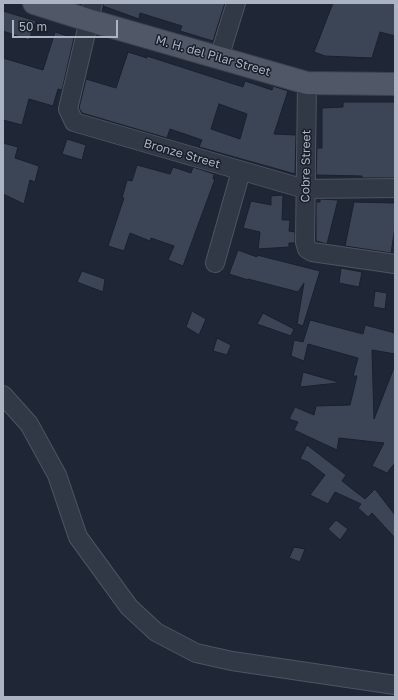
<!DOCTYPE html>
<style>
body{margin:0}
#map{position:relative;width:398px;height:700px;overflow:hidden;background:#1f2736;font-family:"Golos Text",sans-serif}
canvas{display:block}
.frame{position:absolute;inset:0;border:4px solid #acb4c3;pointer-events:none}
.scale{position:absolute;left:12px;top:20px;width:106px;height:18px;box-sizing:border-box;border:2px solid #acb4c3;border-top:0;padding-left:5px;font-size:12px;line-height:14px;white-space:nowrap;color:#acb4c3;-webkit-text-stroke:3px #181e2a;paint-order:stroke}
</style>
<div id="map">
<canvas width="398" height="700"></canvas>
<div class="frame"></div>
<div class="scale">50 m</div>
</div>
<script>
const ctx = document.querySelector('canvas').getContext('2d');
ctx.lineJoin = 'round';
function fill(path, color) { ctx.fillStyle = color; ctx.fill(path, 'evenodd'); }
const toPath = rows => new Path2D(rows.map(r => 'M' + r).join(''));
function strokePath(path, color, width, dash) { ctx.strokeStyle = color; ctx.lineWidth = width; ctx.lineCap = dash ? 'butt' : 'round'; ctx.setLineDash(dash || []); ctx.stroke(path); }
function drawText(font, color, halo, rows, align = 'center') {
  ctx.font = font + ' "Golos Text",sans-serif'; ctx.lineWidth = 3; ctx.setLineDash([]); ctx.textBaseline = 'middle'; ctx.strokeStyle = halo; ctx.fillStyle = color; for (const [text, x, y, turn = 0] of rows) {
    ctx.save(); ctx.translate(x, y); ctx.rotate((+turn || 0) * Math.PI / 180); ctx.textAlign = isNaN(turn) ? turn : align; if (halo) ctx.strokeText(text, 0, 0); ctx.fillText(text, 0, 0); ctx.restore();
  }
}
const building = toPath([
 [103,3,225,3,213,41,180,31,182,26,140,13,139,19,103,6,103,3],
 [333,3,395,3,395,36,380,32,372,58,325,56,314,52,333,3],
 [3,11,36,21,29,40,3,31,3,11],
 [55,32,74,38,62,90,58,89,53,106,29,99,22,125,3,120,3,58,43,70,55,32],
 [128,52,147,58,147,56,243,87,245,81,272,90,273,86,288,91,274,134,296,135,295,174,199,147,202,140,170,129,167,138,82,113,79,108,86,79,116,88,128,52],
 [219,104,247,114,240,139,211,129,219,104],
 [343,102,395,102,395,178,362,178,362,176,316,175,317,148,322,148,322,108,343,107,343,102],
 [67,139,86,145,82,160,62,154,67,139],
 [3,143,18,147,15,158,39,166,35,182,30,180,24,204,3,194,3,143],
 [137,165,170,174,173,167,191,173,193,167,214,174,213,179,215,179,183,266,168,260,174,246,151,238,150,241,130,233,124,251,108,246,124,198,122,198,127,180,132,181,137,165],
 [283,195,282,220,290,220,289,231,295,232,295,243,289,243,289,247,258,249,260,232,243,228,251,201,271,205,271,196,283,195],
 [320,199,338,200,327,244,316,241,316,202,320,202,320,199],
 [354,202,395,203,395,227,391,253,345,246,354,202],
 [238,250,257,257,257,255,320,271,303,326,297,324,304,283,298,292,248,279,248,280,229,274,238,250],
 [341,268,362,272,359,287,339,283,341,268],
 [82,271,105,279,103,292,77,282,82,271],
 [375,291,387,293,385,309,373,307,375,291],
 [192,311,206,319,199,335,186,327,192,311],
 [263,313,294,329,291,336,257,324,263,313],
 [310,320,363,334,365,325,395,333,395,354,372,350,374,419,395,365,395,463,387,473,372,466,384,443,339,438,337,450,294,430,298,422,289,419,295,407,314,415,316,406,350,405,357,376,353,376,358,358,308,344,304,361,291,356,294,340,303,342,310,320],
 [217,338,231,345,227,355,213,351,217,338],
 [303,372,338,382,338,383,300,387,303,372],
 [307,445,346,475,342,481,365,499,375,489,395,515,395,538,372,513,368,517,358,508,361,504,335,492,328,504,310,495,325,475,308,462,300,459,307,445],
 [336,520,348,529,340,540,328,529,336,520],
 [294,547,305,549,300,562,289,558,294,547]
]);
fill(building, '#3b4556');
strokePath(building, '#1a202d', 1);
const minor = toPath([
 [93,3,68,109,74,122,305,189,395,188],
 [219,58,236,3],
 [307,83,305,242,307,249,312,252,395,264],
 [215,263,241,171],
 [3,395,29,424,57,475,78,537,129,607,156,632,196,653,232,661,395,685]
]);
const major = toPath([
 [34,3,88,20,307,83,395,84]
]);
strokePath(minor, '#4d5461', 20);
strokePath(major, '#3c4250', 24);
strokePath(minor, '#323946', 18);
strokePath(major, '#505867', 22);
drawText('12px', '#acb4c3', '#181e2a', [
 ["M. H. del Pilar Street",213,56,16],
 ["Bronze Street",182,154,16],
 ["Cobre Street",306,166,-89]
]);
</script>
